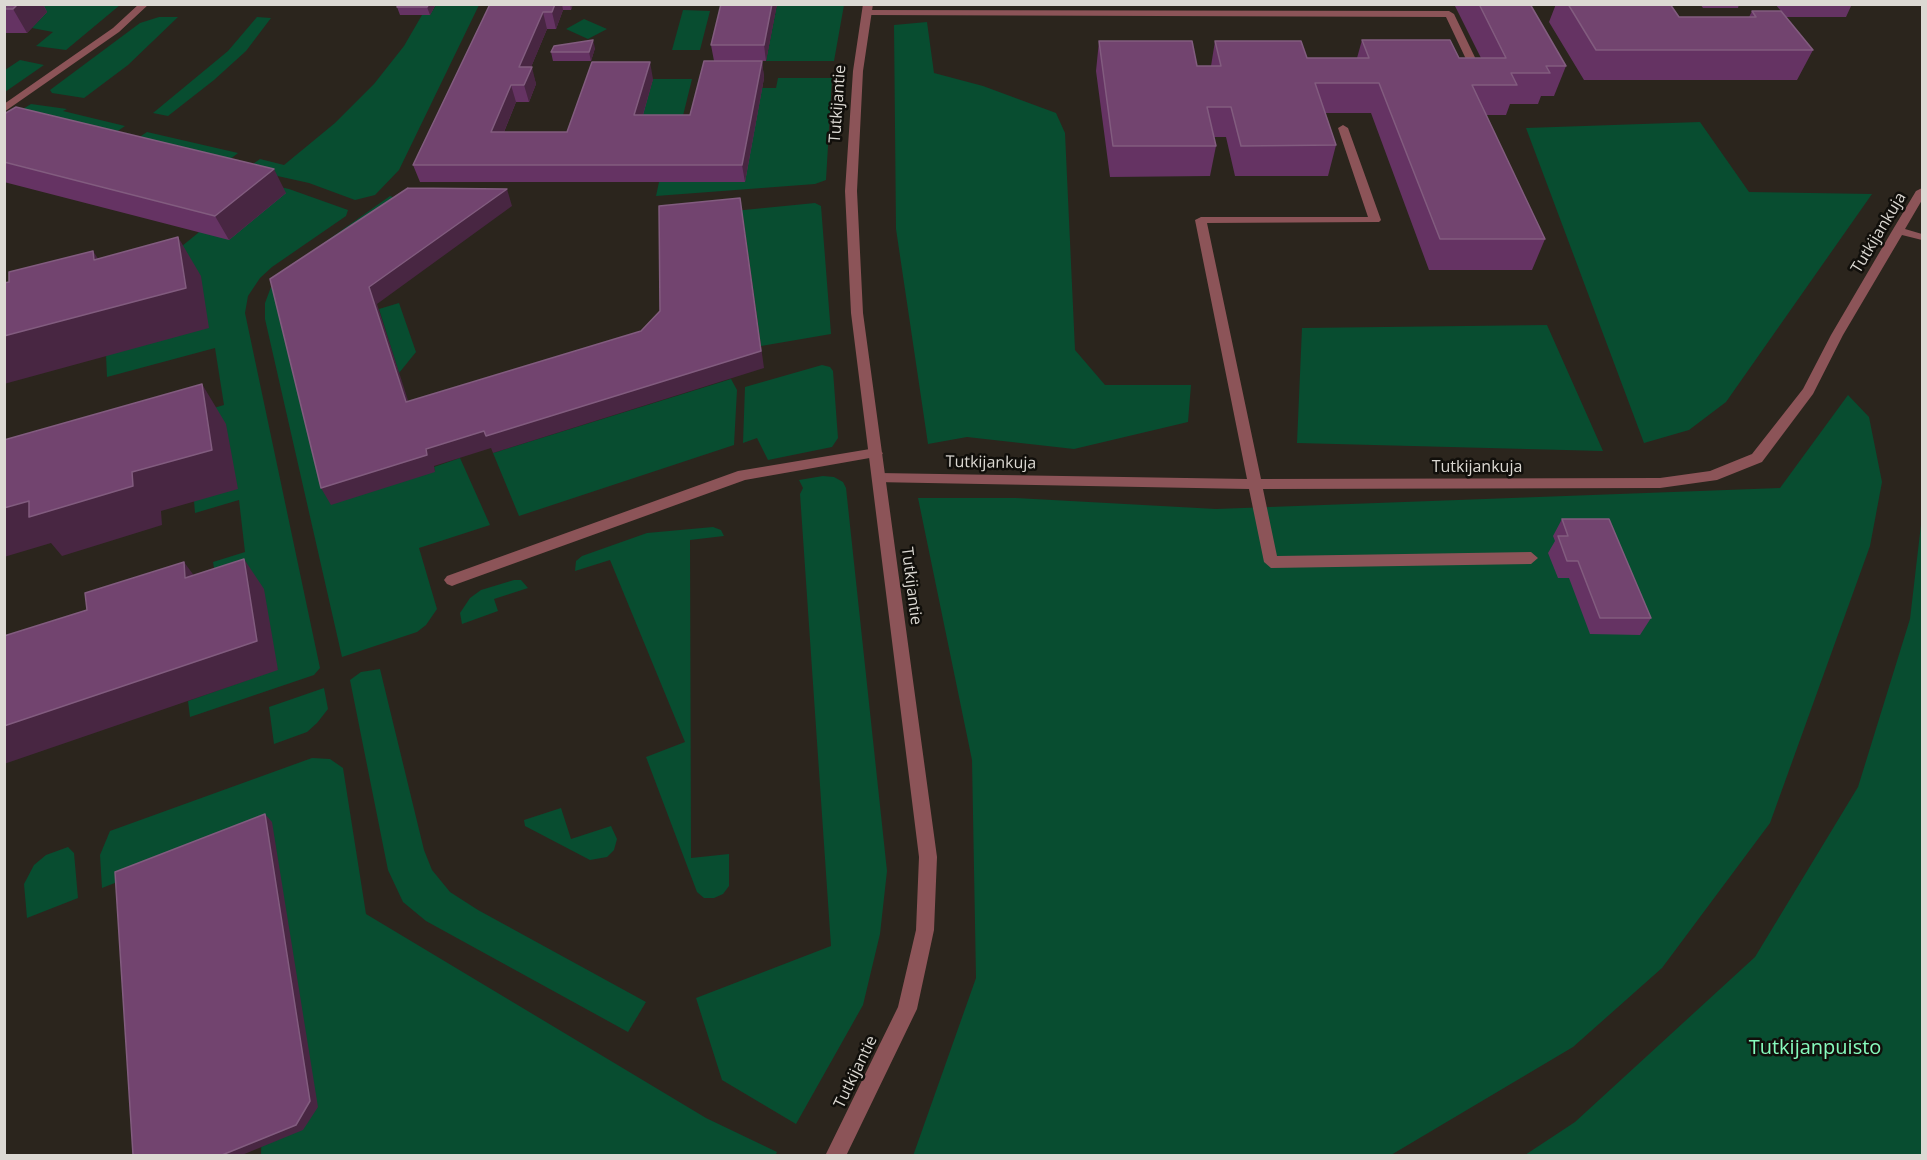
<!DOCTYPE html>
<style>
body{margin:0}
#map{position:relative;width:1927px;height:1160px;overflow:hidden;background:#2b251d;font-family:"Open Sans",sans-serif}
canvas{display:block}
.frame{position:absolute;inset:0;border:6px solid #dcd9d3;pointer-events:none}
</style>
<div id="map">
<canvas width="1927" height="1160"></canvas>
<div class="frame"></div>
</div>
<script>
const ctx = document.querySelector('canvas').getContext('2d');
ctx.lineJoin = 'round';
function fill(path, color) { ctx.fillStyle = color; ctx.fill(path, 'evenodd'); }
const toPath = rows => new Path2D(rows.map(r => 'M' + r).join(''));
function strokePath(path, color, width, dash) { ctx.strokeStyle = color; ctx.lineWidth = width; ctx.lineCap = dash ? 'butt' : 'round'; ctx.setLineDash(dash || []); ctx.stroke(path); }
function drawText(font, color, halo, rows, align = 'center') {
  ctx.font = font + ' "Open Sans",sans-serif'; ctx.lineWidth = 5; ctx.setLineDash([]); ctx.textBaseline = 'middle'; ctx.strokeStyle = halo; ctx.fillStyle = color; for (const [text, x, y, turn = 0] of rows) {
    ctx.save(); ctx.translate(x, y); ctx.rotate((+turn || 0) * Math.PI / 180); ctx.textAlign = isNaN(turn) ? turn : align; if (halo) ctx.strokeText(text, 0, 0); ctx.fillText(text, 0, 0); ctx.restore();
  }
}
fill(toPath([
 [37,5,120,5,66,50,36,46,53,32,32,28,47,12],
 [436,5,479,5,399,170,375,195,355,200,309,183,246,169,260,159,284,165,335,123,374,84,404,46,422,15,430,15],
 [777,5,844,5,834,61,766,61],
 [683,10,710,11,700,50,672,50],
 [159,17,178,17,128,65,84,98,52,93,50,90,140,23],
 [257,17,271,18,246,51,214,80,168,116,153,113,228,51],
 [584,19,607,29,588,39,566,29],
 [927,22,934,73,983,86,1056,113,1065,133,1075,350,1105,385,1191,385,1188,422,1074,449,967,437,928,444,896,229,894,25],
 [20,60,44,65,5,92,5,70],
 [778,78,832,78,826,180,815,184,656,196,659,182,744,182,762,88,776,88],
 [653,79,692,79,679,132,638,132],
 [31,104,67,109,63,111,125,126,112,135,18,112],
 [1700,122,1749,192,1872,194,1726,402,1689,430,1644,443,1526,128],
 [147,132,238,153,224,164,132,142],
 [237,177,289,189,348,210,346,216,272,267,260,278,248,296,245,313,320,668,314,675,190,717,188,701,278,669,220,603,213,562,245,552,239,500,195,513,194,501,120,435,224,405,215,348,107,377,106,355,171,255,198,233],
 [390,196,415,205,279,296,435,471,434,467,460,458,490,525,419,548,437,609,426,625,417,632,342,657,265,319,265,303,271,287,287,269],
 [815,203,821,206,831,334,761,346,743,216,662,218],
 [399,303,416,352,399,373,379,309],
 [1547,325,1603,451,1297,443,1302,328],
 [822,365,830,367,833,371,838,438,832,447,768,460,757,438,743,443,745,387],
 [731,379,737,390,734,445,519,516,493,453],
 [1848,395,1869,417,1882,482,1870,546,1770,823,1662,968,1573,1047,1391,1155,913,1156,976,978,972,760,918,498,1016,498,1216,509,1780,488],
 [823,476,834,477,843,482,846,488,887,871,880,934,863,1005,796,1124,722,1080,696,998,831,946,800,494,803,488,799,480],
 [1922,516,1922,1155,1525,1155,1575,1122,1755,957,1858,787,1910,619],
 [713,527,721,530,724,536,690,540,691,858,729,854,729,886,723,894,714,898,704,898,697,892,646,757,685,742,610,560,575,571,576,561,582,556,647,533],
 [514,580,521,580,528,588,494,599,498,611,462,624,460,613,470,598,481,590],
 [380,669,424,850,432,870,450,892,478,910,646,1002,628,1032,426,921,403,902,388,870,350,680,361,672],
 [324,688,328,709,317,723,307,732,274,744,269,707],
 [312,758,330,759,343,768,366,914,706,1118,777,1152,775,1156,261,1155,271,822,102,888,100,855,110,831],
 [561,808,571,839,611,826,617,839,614,850,607,857,590,860,525,826,524,820],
 [68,847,74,853,78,898,27,918,24,884,34,865,46,855]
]), '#084d30');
fill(toPath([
 [864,10,1449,11,1454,14,1484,76,1479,79,1474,76,1446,17,867,15,862,12,864,10],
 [1343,125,1348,128,1381,220,1379,222,1207,223,1261,479,1660,478,1710,471,1752,454,1803,389,1831,335,1892,231,1916,191,1922,188,1922,200,1905,229,1922,234,1922,240,1902,235,1843,335,1813,394,1762,462,1717,480,1660,488,1263,489,1277,556,1531,552,1538,558,1531,564,1271,568,1264,562,1249,489,874,482,872,478,874,474,879,473,1247,479,1195,220,1201,217,1368,217,1338,128,1343,125],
 [876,448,883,453,881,456,745,480,457,584,452,586,447,584,444,580,447,576,738,471,876,448]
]), '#8c5458');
fill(toPath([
 [139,4,149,4,119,32,4,112,4,104,113,28,139,4],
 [863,4,873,4,863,71,857,191,863,313,937,857,934,930,917,1009,846,1156,825,1156,898,1007,916,930,919,857,851,313,845,191,853,71,863,4]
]), '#8c5458');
fill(toPath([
 [4,4,43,4,47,12,27,33,4,33],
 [398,4,436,4,430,15,400,15,397,7],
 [490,4,573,4,571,10,563,10,556,29,547,29,531,67,536,84,529,102,516,102,504,132,567,132,653,79,643,115,690,115,714,61,711,45,777,4,766,61,762,61,764,78,745,182,420,182,413,165],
 [1450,4,1530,4,1566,66,1554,96,1541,96,1538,104,1510,104,1506,115,1486,115,1545,239,1532,270,1429,270,1371,113,1325,113,1336,145,1328,176,1235,176,1226,137,1214,137,1216,146,1210,176,1110,177,1096,71,1099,41,1197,66,1211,66,1215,41,1307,58,1357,58,1362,40,1459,58,1481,58,1455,6,1450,6],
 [1556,4,1670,4,1679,17,1749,17,1752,11,1781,11,1775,4,1852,4,1846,17,1786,17,1813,50,1797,80,1584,80,1549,22],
 [1700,4,1739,4,1738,8,1703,8],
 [595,48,591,61,553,61,551,52],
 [4,114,286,193,229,240,4,182],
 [1562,519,1651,618,1640,635,1590,634,1569,578,1558,578,1548,553,1555,541,1553,536]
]), '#653363');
fill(toPath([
 [18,4,43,4,47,12,27,33,13,9],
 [429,4,436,4,430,15,427,7],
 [555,4,562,4,563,10,556,29,552,12],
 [570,4,573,4,571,10],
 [772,4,777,4,766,61,764,45],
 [543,12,547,29,524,84,519,67],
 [593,40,595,48,591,61,589,52],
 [762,61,764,78,745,182,742,165],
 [650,62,653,79,638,132,634,115],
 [532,67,536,84,529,102,524,85],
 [511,85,516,102,497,149,491,132],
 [274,169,286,193,229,240,215,216],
 [507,189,512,206,377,304,414,419,406,402,369,287],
 [743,215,764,368,493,453,491,448,434,466,435,472,331,505,321,488,426,449,484,431,761,351],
 [178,237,201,276,209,328,4,384,4,336],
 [93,251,119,291,94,260],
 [202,384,226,424,238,489,161,511,162,525,62,556,51,543,4,557,4,508,132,472],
 [244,559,264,589,278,670,4,764,4,726],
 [184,562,206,592,185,578],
 [265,814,272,822,318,1107,303,1130,242,1155,222,1155]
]), '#482642');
const building = toPath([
 [4,4,18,4,13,9,4,9,4,4],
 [398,4,429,4,427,7,397,7,398,4],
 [490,4,555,4,552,12,543,12,519,67,532,67,524,85,511,85,491,132,567,132,592,62,650,62,634,115,690,115,704,61,762,61,742,165,413,165,490,4],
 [721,4,772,4,764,45,711,45,721,4],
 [1479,4,1530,4,1566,66,1546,66,1550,73,1511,73,1517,85,1472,85,1545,239,1440,239,1379,83,1315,83,1336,145,1241,146,1231,107,1207,107,1216,146,1113,146,1099,41,1192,41,1197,66,1221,66,1215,41,1301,41,1307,58,1369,58,1362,40,1450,40,1459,58,1506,58,1479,4],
 [1568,4,1670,4,1679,17,1756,17,1752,11,1781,11,1813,50,1596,50,1568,4],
 [593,40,589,52,551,52,554,46,593,40],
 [16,107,274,169,215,216,4,162,4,114,16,107],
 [408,188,507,189,369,287,406,402,641,331,660,311,659,206,740,198,761,351,486,436,484,431,426,449,427,455,321,488,270,279,408,188],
 [178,237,186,288,4,336,4,283,9,282,9,272,93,251,94,260,178,237],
 [202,384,212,450,132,472,133,486,29,517,29,501,4,508,4,440,202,384],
 [1562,519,1609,519,1651,618,1600,618,1578,561,1567,561,1558,536,1568,536,1562,519],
 [244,559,257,641,4,726,4,636,87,610,85,593,184,562,185,578,244,559],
 [265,814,310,1101,296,1125,222,1155,133,1155,115,872,265,814]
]);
fill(building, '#72446f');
strokePath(building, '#825c7f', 1.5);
drawText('16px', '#dcd9d3', '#110f0b', [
 ["Tutkijantie",838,104,-86],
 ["Tutkijankuja",1879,233,-59],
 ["Tutkijankuja",991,463,1],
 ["Tutkijankuja",1477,467],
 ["Tutkijantie",911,586,83],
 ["Tutkijantie",856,1072,-64]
]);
drawText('20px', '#87fbbd', '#110f0b', [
 ["Tutkijanpuisto",1815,1048]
]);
</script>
